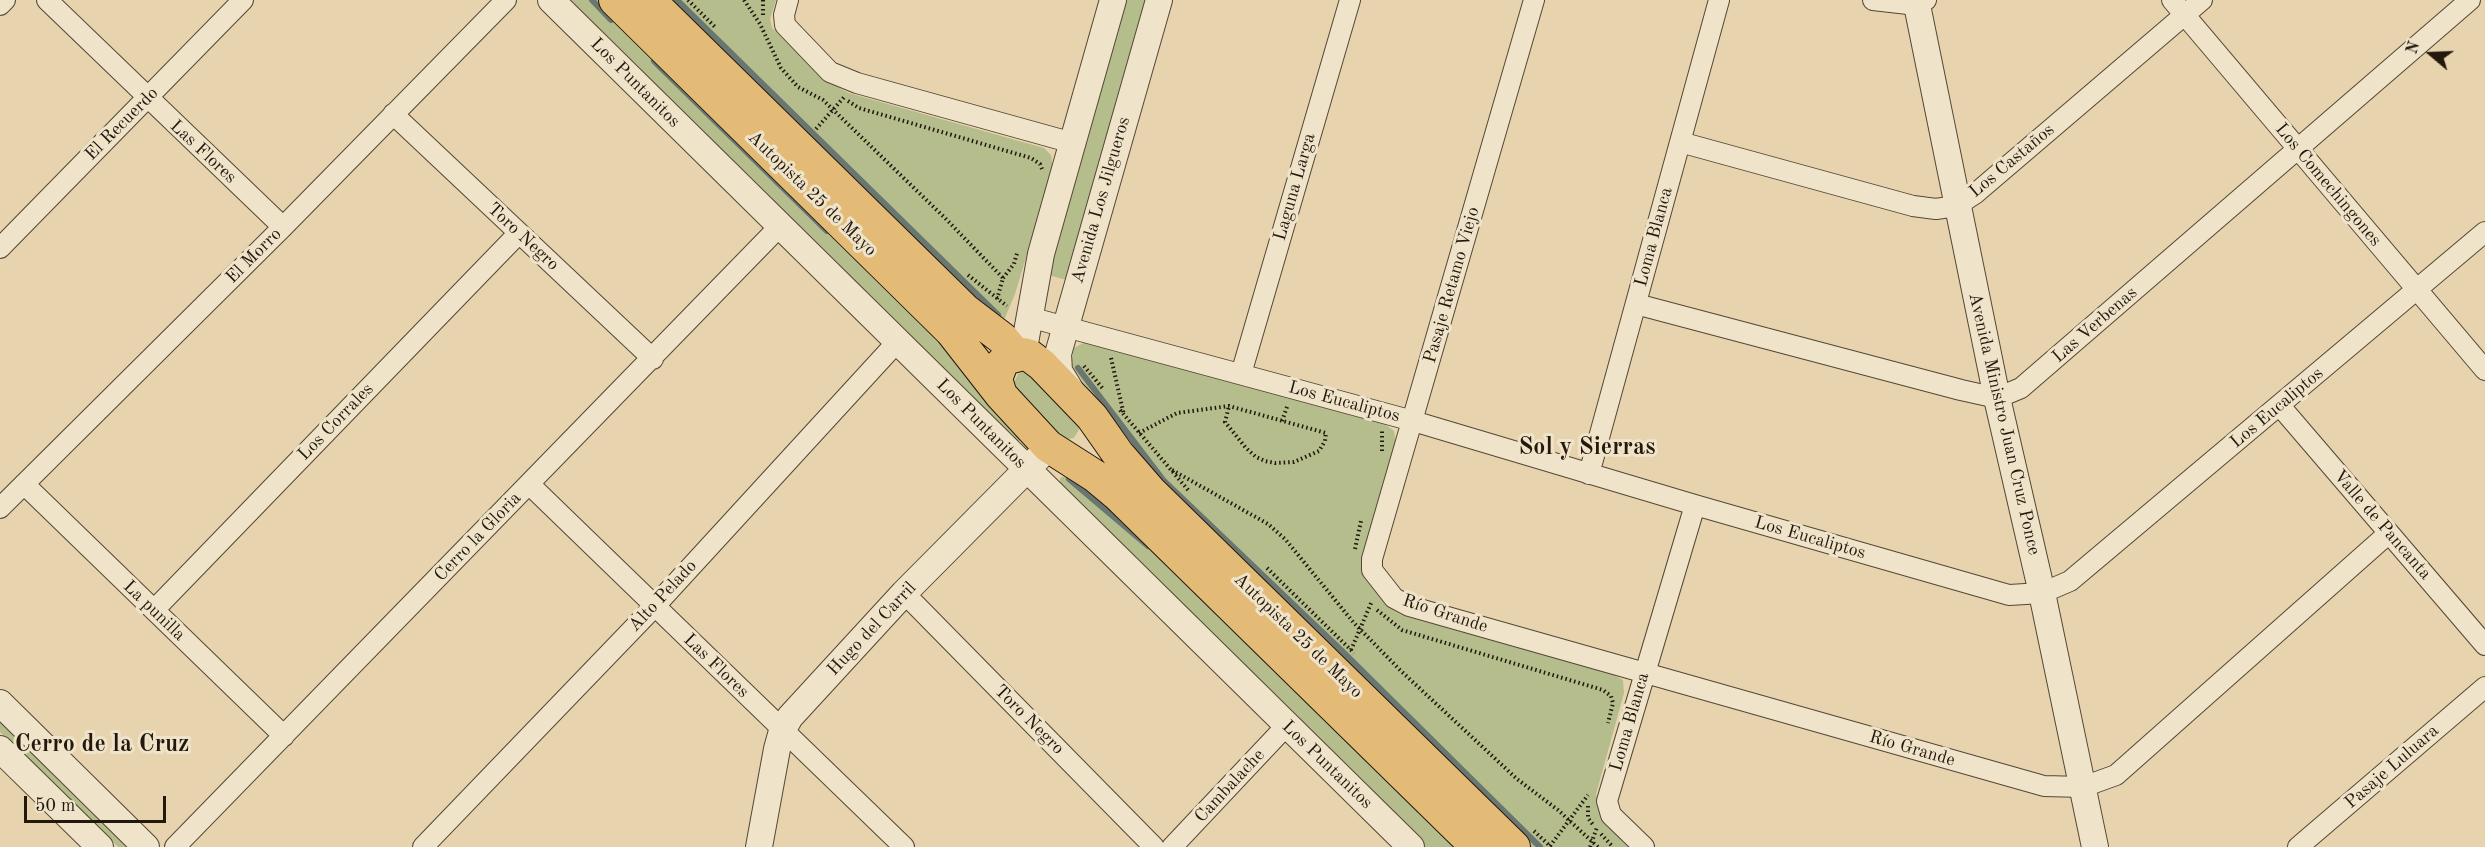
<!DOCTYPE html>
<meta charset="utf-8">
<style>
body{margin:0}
#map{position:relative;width:2485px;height:847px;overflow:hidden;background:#e7d4ae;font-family:"Old Standard TT",serif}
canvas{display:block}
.north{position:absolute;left:2401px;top:24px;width:60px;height:60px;-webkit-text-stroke:4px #efe3ca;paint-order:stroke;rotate:289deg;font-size:16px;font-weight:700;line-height:24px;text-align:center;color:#23180c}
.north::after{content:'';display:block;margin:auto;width:21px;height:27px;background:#23180c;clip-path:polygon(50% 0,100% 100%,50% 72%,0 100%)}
.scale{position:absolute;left:24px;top:796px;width:142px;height:27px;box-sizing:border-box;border:3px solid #23180c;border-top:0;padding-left:8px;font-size:18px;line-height:21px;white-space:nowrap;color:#23180c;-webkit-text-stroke:4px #efe3ca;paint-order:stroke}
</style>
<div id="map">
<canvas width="2485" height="847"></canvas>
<div class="north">N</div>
<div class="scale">50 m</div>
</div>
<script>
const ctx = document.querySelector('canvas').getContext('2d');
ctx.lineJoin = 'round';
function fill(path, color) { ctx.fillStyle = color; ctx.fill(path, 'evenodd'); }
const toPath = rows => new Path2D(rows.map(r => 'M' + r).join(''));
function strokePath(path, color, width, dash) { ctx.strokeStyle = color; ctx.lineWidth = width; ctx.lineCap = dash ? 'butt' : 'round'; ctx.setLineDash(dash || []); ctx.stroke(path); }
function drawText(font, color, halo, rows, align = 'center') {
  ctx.font = font + ' "Old Standard TT",serif'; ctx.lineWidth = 6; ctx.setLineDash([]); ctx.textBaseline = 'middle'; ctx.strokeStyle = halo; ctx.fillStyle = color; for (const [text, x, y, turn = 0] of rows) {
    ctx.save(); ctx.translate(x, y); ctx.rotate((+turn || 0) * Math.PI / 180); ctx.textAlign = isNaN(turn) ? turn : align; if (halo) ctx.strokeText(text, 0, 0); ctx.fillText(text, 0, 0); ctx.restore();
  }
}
fill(toPath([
 [565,0,599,0,924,314,1021,435,1020,440,1016,443],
 [669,0,776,0,770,19,772,28,839,88,849,93,1044,148,1051,155,1053,168,1015,294,1005,318,997,320],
 [1126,0,1146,0,1067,280,1048,275],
 [1087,341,1383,423,1394,431,1396,444,1363,555,1362,567,1365,576,1391,609,1401,615,1612,674,1623,680,1624,693,1596,794,1599,810,1634,847,1530,847,1326,645,1149,475,1071,365,1074,348],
 [1022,372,1028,373,1081,426,1074,438,1061,440,1013,385,1018,374],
 [1068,474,1082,479,1463,847,1424,847,1060,484,1060,478],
 [0,720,130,847,118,847,0,732]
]), '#b4bd8b');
strokePath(toPath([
 [592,0,611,20],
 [677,0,998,315],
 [654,61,827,231],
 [1078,368,1164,481,1342,651,1540,847],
 [1069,479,1148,546]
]), '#6a7771', 6);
const minor = toPath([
 [47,0,283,227],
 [788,0,784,15,785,25,830,72,857,83,1073,143],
 [1534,0,1372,559,1372,570,1394,598,1409,606,2044,786,2083,787,2116,775,2389,533],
 [1873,0,1917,5,1926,0],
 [2172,0,2485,370],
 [0,5,5,0],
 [393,114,653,359],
 [1680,142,1913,206,1936,209,1956,206,1976,193,2202,0],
 [0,248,243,0],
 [1636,304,1961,390,1997,398,2021,388,2470,0],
 [1029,317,1413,421,1695,505,2009,595,2042,593,2070,581,2485,232],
 [1241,374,1350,0],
 [2280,406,2485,645],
 [1589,474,1719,0],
 [24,484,284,736],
 [529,484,904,847],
 [0,508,283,227,506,0],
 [904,593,1154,847],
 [154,610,519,233],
 [175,847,780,226],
 [423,847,654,607,898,341],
 [1172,847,1287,725],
 [1644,847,1611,815,1607,801,1695,505],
 [2298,847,2485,687]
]);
const tertiary = toPath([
 [551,0,1411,847],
 [1916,0,1997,398,2042,593,2095,847],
 [1023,354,1041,254,1113,0],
 [1070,389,1059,371,1058,354,1159,0],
 [0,703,146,847],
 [0,749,100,847],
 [759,847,777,749,782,731,790,717,904,593,1039,457]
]);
const primary = toPath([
 [615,0,951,331,1001,395],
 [649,0,965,310,1003,339,1016,355],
 [1477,847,1119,496,1095,476,1048,446,1001,395,996,379,1002,363,1008,358,1023,354,1030,356,1042,365,1092,417,1118,454,1151,492,1514,847]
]);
strokePath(minor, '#544734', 22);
strokePath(tertiary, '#544734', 28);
strokePath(primary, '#23180c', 34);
strokePath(toPath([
 [688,0,716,28],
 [744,0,760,24,781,68,798,87,823,100,945,218,1003,278,997,299],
 [763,0,763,16],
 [848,101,859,108,1031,158,1040,164,1042,169],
 [816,129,845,96],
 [968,275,1007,306],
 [1003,278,1014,264,1017,253],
 [1111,358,1124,415],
 [1084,366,1104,390],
 [1120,410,1189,491],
 [1282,421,1288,404],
 [1139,433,1177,413,1229,406,1326,433,1325,441,1319,451,1294,462,1275,463,1265,461,1256,457,1246,448,1225,422,1229,406],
 [1382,451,1382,431],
 [1172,470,1268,524,1285,539,1354,623,1401,671,1517,779,1558,810,1598,847],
 [1355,549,1361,521],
 [1267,568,1354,653],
 [1377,610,1402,630,1603,690,1611,696,1613,703,1608,723],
 [1351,650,1372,601],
 [1588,806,1588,818,1594,826],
 [1534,831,1551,847],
 [1601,834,1613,847],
 [1550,846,1588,795],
 [1590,847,1597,827]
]), '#23180c', 4, [1.5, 3]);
strokePath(minor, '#efe3ca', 20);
strokePath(tertiary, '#efe3ca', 26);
strokePath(primary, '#e4ba77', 32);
drawText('18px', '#23180c', '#efe3ca', [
 ["Los Puntanitos",635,83,45],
 ["El Recuerdo",122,124,-45],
 ["Las Flores",203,152,43],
 ["Los Castaños",2012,161,-40],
 ["Los Comechingones",2328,185,50],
 ["Laguna Larga",1295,187,-74],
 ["Autopista 25 de Mayo",812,194,44],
 ["Avenida Los Jilgueros",1101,200,-74],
 ["Toro Negro",523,237,43],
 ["Loma Blanca",1654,237,-75],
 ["El Morro",254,256,-45],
 ["Pasaje Retamo Viejo",1452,285,-74],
 ["Las Verbenas",2095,325,-41],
 ["Los Eucaliptos",1344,402,15],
 ["Los Eucaliptos",2277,408,-40],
 ["Los Corrales",336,422,-46],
 ["Los Puntanitos",981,424,45],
 ["Avenida Ministro Juan Cruz Ponce",2004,424,77],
 ["Valle de Pancanta",2382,525,49],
 ["Cerro la Gloria",478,537,-46],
 ["Los Eucaliptos",1810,538,16],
 ["Alto Pelado",663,596,-47],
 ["La punilla",154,611,44],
 ["Río Grande",1445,614,18],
 ["Hugo del Carril",872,629,-47],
 ["Autopista 25 de Mayo",1298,636,44],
 ["Las Flores",716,666,44],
 ["Toro Negro",1029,720,45],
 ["Loma Blanca",1630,722,-74],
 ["Río Grande",1912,749,16],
 ["Los Puntanitos",1327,765,44],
 ["Pasaje Luluara",2392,767,-41],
 ["Cambalache",1230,786,-47]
]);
drawText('bold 24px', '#23180c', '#efe3ca', [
 ["Sol y Sierras",1587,448],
 ["Cerro de la Cruz",102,745]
]);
</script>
